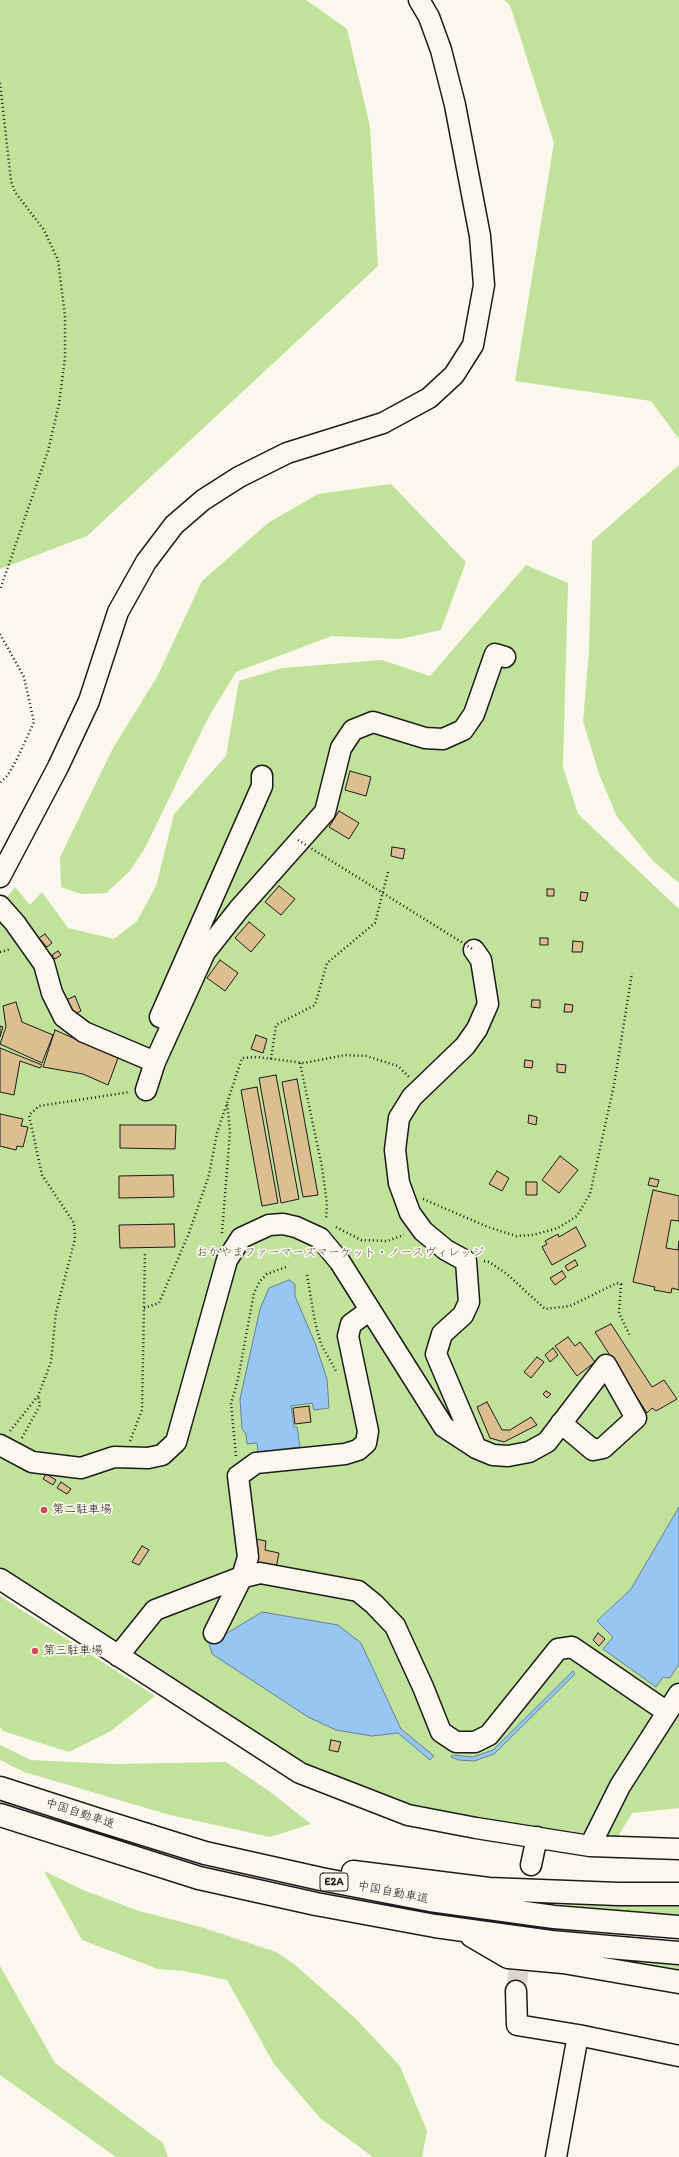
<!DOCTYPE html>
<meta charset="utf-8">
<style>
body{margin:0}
canvas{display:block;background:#fbf7ec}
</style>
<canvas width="679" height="2157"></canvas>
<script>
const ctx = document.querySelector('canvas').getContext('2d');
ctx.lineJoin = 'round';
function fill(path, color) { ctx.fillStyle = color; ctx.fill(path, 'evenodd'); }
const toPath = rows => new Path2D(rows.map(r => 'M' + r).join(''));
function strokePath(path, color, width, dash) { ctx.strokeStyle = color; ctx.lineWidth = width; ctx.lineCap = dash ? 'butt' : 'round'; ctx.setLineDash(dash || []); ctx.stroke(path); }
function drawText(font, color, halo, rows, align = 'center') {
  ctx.font = font + ' Itim,"Klee One",sans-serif'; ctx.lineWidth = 3.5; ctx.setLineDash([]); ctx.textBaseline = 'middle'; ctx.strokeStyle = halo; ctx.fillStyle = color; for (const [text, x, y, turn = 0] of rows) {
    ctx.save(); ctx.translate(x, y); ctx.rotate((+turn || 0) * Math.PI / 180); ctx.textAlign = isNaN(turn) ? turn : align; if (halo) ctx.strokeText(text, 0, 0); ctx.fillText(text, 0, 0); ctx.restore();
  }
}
fill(toPath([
 [0,0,306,0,347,29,370,126,378,266,87,536,0,569],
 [504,0,679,0,679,439,651,401,515,381,554,143,510,5],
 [679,465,679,883,654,862,617,817,599,774,583,721,589,650,592,541],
 [391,484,466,562,441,630,400,639,332,636,236,672,207,720,145,848,129,872,106,893,81,894,61,887,60,857,113,748,157,677,202,581,268,523,318,494],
 [526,565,568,583,563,767,578,814,679,909,679,1808,632,1813,617,1838,423,1809,371,1793,320,1773,0,1567,0,906,15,887,30,905,42,892,68,928,114,939,137,921,156,886,174,814,226,756,239,681,282,668,382,660,430,676],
 [0,1596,155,1696,111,1731,69,1752,3,1731,0,1727],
 [0,1745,31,1760,114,1764,226,1762,269,1791,311,1824,270,1837,170,1815,24,1772,0,1760],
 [44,1871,83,1890,139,1911,201,1927,276,1952,294,1964,355,2018,400,2066,427,2131,422,2157,373,2157,320,2118,274,2064,227,1980,184,1971,158,1969,82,1940],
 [562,1900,679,1901,679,1916,595,1910,563,1904],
 [630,1963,679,1964,679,1975],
 [0,1966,55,2063,163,2143,168,2157,116,2157,0,2075]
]), '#c1e29a');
const water = toPath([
 [289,1280,295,1284,295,1296,315,1343,327,1379,329,1408,314,1410,312,1403,291,1406,294,1427,297,1427,300,1447,258,1452,257,1443,247,1444,246,1434,242,1429,240,1399,260,1309,269,1288,289,1280],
 [679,1507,679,1664,670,1678,663,1677,656,1687,603,1649,613,1637,597,1621,631,1589,679,1507],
 [262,1612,338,1625,361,1643,401,1729,434,1756,430,1760,398,1733,372,1736,336,1730,308,1717,212,1654,209,1644,262,1612],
 [573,1671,575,1674,494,1754,474,1761,459,1760,451,1757,452,1755,473,1757,493,1750,573,1671]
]);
fill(water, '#97c6f2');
strokePath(water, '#66829c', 1);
const building = toPath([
 [350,771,371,777,366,796,345,790,350,771],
 [339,811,359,823,349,839,329,827,339,811],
 [392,847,405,849,403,859,391,856,392,847],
 [279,886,295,899,281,915,265,902,279,886],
 [547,889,554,889,554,896,547,896,547,889],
 [581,892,588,893,586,901,580,900,581,892],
 [249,922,265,935,251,952,235,938,249,922],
 [45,934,52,943,47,947,39,938,45,934],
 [540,938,548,938,548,945,540,945,540,938],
 [573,941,583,942,582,952,572,952,573,941],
 [58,951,61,955,55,959,52,955,58,951],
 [220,960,238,973,225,991,207,978,220,960],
 [75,996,81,1011,73,1015,66,1000,75,996],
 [532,1000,540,1000,540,1008,531,1007,532,1000],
 [16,1002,22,1022,53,1035,42,1063,0,1044,6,1027,3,1006,16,1002],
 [565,1004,573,1005,572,1012,564,1012,565,1004],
 [0,1026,3,1027,0,1037,0,1026],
 [55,1030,118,1058,108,1085,83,1074,43,1067,55,1030],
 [256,1035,267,1039,263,1053,251,1049,256,1035],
 [0,1048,42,1065,40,1068,20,1061,14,1095,0,1092,0,1048],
 [525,1060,533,1061,532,1068,524,1067,525,1060],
 [557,1064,566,1065,565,1073,557,1072,557,1064],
 [276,1075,299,1199,281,1203,259,1078,276,1075],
 [297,1079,318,1195,303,1197,282,1082,297,1079],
 [257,1087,278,1203,262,1206,241,1090,257,1087],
 [0,1114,23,1119,21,1126,28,1127,23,1147,17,1146,16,1150,0,1146,0,1114],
 [529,1115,537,1117,536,1125,528,1123,529,1115],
 [120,1125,176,1125,175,1149,120,1148,120,1125],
 [560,1156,578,1170,559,1193,542,1180,560,1156],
 [497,1171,509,1178,502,1191,489,1184,497,1171],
 [173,1175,174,1197,119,1198,119,1176,173,1175],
 [650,1178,659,1180,657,1187,648,1185,650,1178],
 [526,1182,537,1182,537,1195,526,1195,526,1182],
 [653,1190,679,1196,679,1221,671,1220,666,1248,678,1250,679,1241,679,1290,672,1288,671,1293,654,1290,655,1287,633,1282,653,1190],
 [174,1224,175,1247,120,1248,119,1225,174,1224],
 [576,1227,586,1246,552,1265,542,1247,547,1244,545,1241,558,1234,559,1237,576,1227],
 [575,1260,578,1265,568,1271,565,1266,575,1260],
 [562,1271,566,1277,555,1285,550,1278,562,1271],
 [611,1324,652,1387,664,1380,677,1399,656,1411,652,1408,647,1413,595,1332,611,1324],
 [568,1337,575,1346,580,1342,595,1362,577,1376,555,1346,568,1337],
 [553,1348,558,1355,550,1362,545,1355,553,1348],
 [537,1357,544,1362,531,1378,524,1372,537,1357],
 [546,1391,551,1394,547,1398,543,1394,546,1391],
 [487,1402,502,1430,510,1430,531,1417,537,1425,504,1442,490,1438,477,1407,487,1402],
 [309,1406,311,1422,295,1424,293,1408,309,1406],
 [46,1474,56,1480,53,1485,43,1479,46,1474],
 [61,1482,71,1489,67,1494,57,1488,61,1482],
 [256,1539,266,1541,265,1550,279,1553,276,1568,252,1564,256,1539],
 [142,1546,149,1550,139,1565,132,1562,142,1546],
 [598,1633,605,1639,599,1646,593,1640,598,1633],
 [331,1740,341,1742,338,1752,329,1750,331,1740]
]);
fill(building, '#ddbe90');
strokePath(building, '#1c1c1c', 1);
strokePath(toPath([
 [516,1991,531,1865]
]), '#dad6cd', 20, [20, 10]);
const minor = toPath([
 [0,877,58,767,89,701,118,612,146,562,174,525,203,500,239,477,287,453,383,423,429,398,454,375,473,345,484,285,480,236,455,105,441,50,429,17,419,0],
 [0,906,15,923,44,964,52,993,64,1017,84,1032,155,1062],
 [474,950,481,960,488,1004,477,1029,465,1046,412,1097,399,1118,395,1150,399,1183,410,1213,423,1231,446,1250,466,1261,469,1302,463,1315,442,1334,436,1354,476,1448],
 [173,1022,160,1017,262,786,262,776],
 [146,1090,155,1062,205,952,239,909,325,812,341,748,353,730,373,722,425,738,443,739,463,730,474,714,495,654,505,657],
 [0,1445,32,1462,81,1468,114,1457,148,1458,162,1455,176,1442,227,1260,241,1238,269,1225,283,1224,296,1227,320,1238,340,1262,444,1427,476,1448,493,1455,508,1456,529,1452,547,1442,606,1365,636,1418,603,1448,593,1450,561,1423],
 [0,1579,300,1773,408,1815,476,1828,590,1846,679,1849],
 [214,1633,242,1577,248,1557,238,1476,256,1463,345,1454,358,1450,366,1443,368,1431,348,1336,351,1324,369,1311],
 [118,1656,155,1610,236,1579,260,1573,358,1591,374,1604,395,1626,423,1687,441,1732,456,1742,475,1742,489,1735,558,1649,572,1647,667,1712],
 [590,1846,620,1786,679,1694],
 [531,1865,537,1837],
 [516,1991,517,2025,578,2035,679,2056],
 [556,2157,578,2035]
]);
const highway = toPath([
 [0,1788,102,1821,205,1853,321,1879,430,1900,554,1917,679,1927],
 [0,1815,199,1878,316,1904,435,1926,551,1942,679,1953],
 [353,1872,489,1889,618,1894,679,1894],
 [472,1936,508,1957,563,1962,679,1982]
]);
strokePath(minor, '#1c1c1c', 23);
strokePath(highway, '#1c1c1c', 25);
strokePath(toPath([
 [0,83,11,181,15,192,44,230,58,260,65,316,65,358,59,404,48,451,0,590],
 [0,634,24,677,34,722,18,757,8,775,0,783],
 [0,952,11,949],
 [271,1059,276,1025,315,1005,327,963,375,923,388,872],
 [300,1063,322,1167,327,1204,326,1220],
 [423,1199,488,1227,516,1236,533,1235,558,1228,577,1216,590,1194,614,1085,632,973],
 [336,1227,361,1240,387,1241,404,1235],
 [222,1233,230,1132,227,1102],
 [484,1261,489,1262,507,1274,545,1309,570,1306,617,1283,621,1284,619,1313,630,1336],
 [307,1275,315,1322,321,1344,337,1373],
 [144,1308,159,1303,189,1233,209,1175,217,1133,242,1058,257,1057,304,1063,345,1055,366,1056,398,1066,409,1077],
 [10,1431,38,1396,51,1362,56,1312,75,1239,74,1223,42,1175,29,1115,39,1106,130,1092],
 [22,1438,40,1405,38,1396],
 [130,1441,142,1410,145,1253],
 [236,1456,231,1404,238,1379,254,1293,260,1281,267,1274,286,1267]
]), '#1c1c1c', 2.5, [1, 3]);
strokePath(minor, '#fbf7ec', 20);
strokePath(highway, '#fbf7ec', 22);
strokePath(toPath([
 [298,840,474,950]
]), '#1c1c1c', 2.5, [1, 3]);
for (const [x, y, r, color] of [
 [44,1510,4,"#d1495b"],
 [35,1651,4,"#d1495b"]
]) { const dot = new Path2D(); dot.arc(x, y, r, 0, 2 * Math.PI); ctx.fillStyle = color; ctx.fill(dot); strokePath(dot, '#fbf7ec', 1.5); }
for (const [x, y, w] of [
 [334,1882,28]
]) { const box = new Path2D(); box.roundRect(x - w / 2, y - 9, w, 18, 3); ctx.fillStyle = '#fbf7ec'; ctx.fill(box); strokePath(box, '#1c1c1c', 1); }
drawText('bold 11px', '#1c1c1c', null, [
 ["E2A",334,1882]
]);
drawText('12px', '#4e5742', '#fbf7ec', [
 ["おかやまファーマーズマーケット・ノースヴィレッジ",340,1253]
]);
drawText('12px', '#1c1c1c', '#fbf7ec', [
 ["第二駐車場",52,1510],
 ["第三駐車場",43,1651]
], 'left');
drawText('12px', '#1c1c1c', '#fbf7ec', [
 ["中国自動車道",80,1814,18],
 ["中国自動車道",393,1893,11]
]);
</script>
